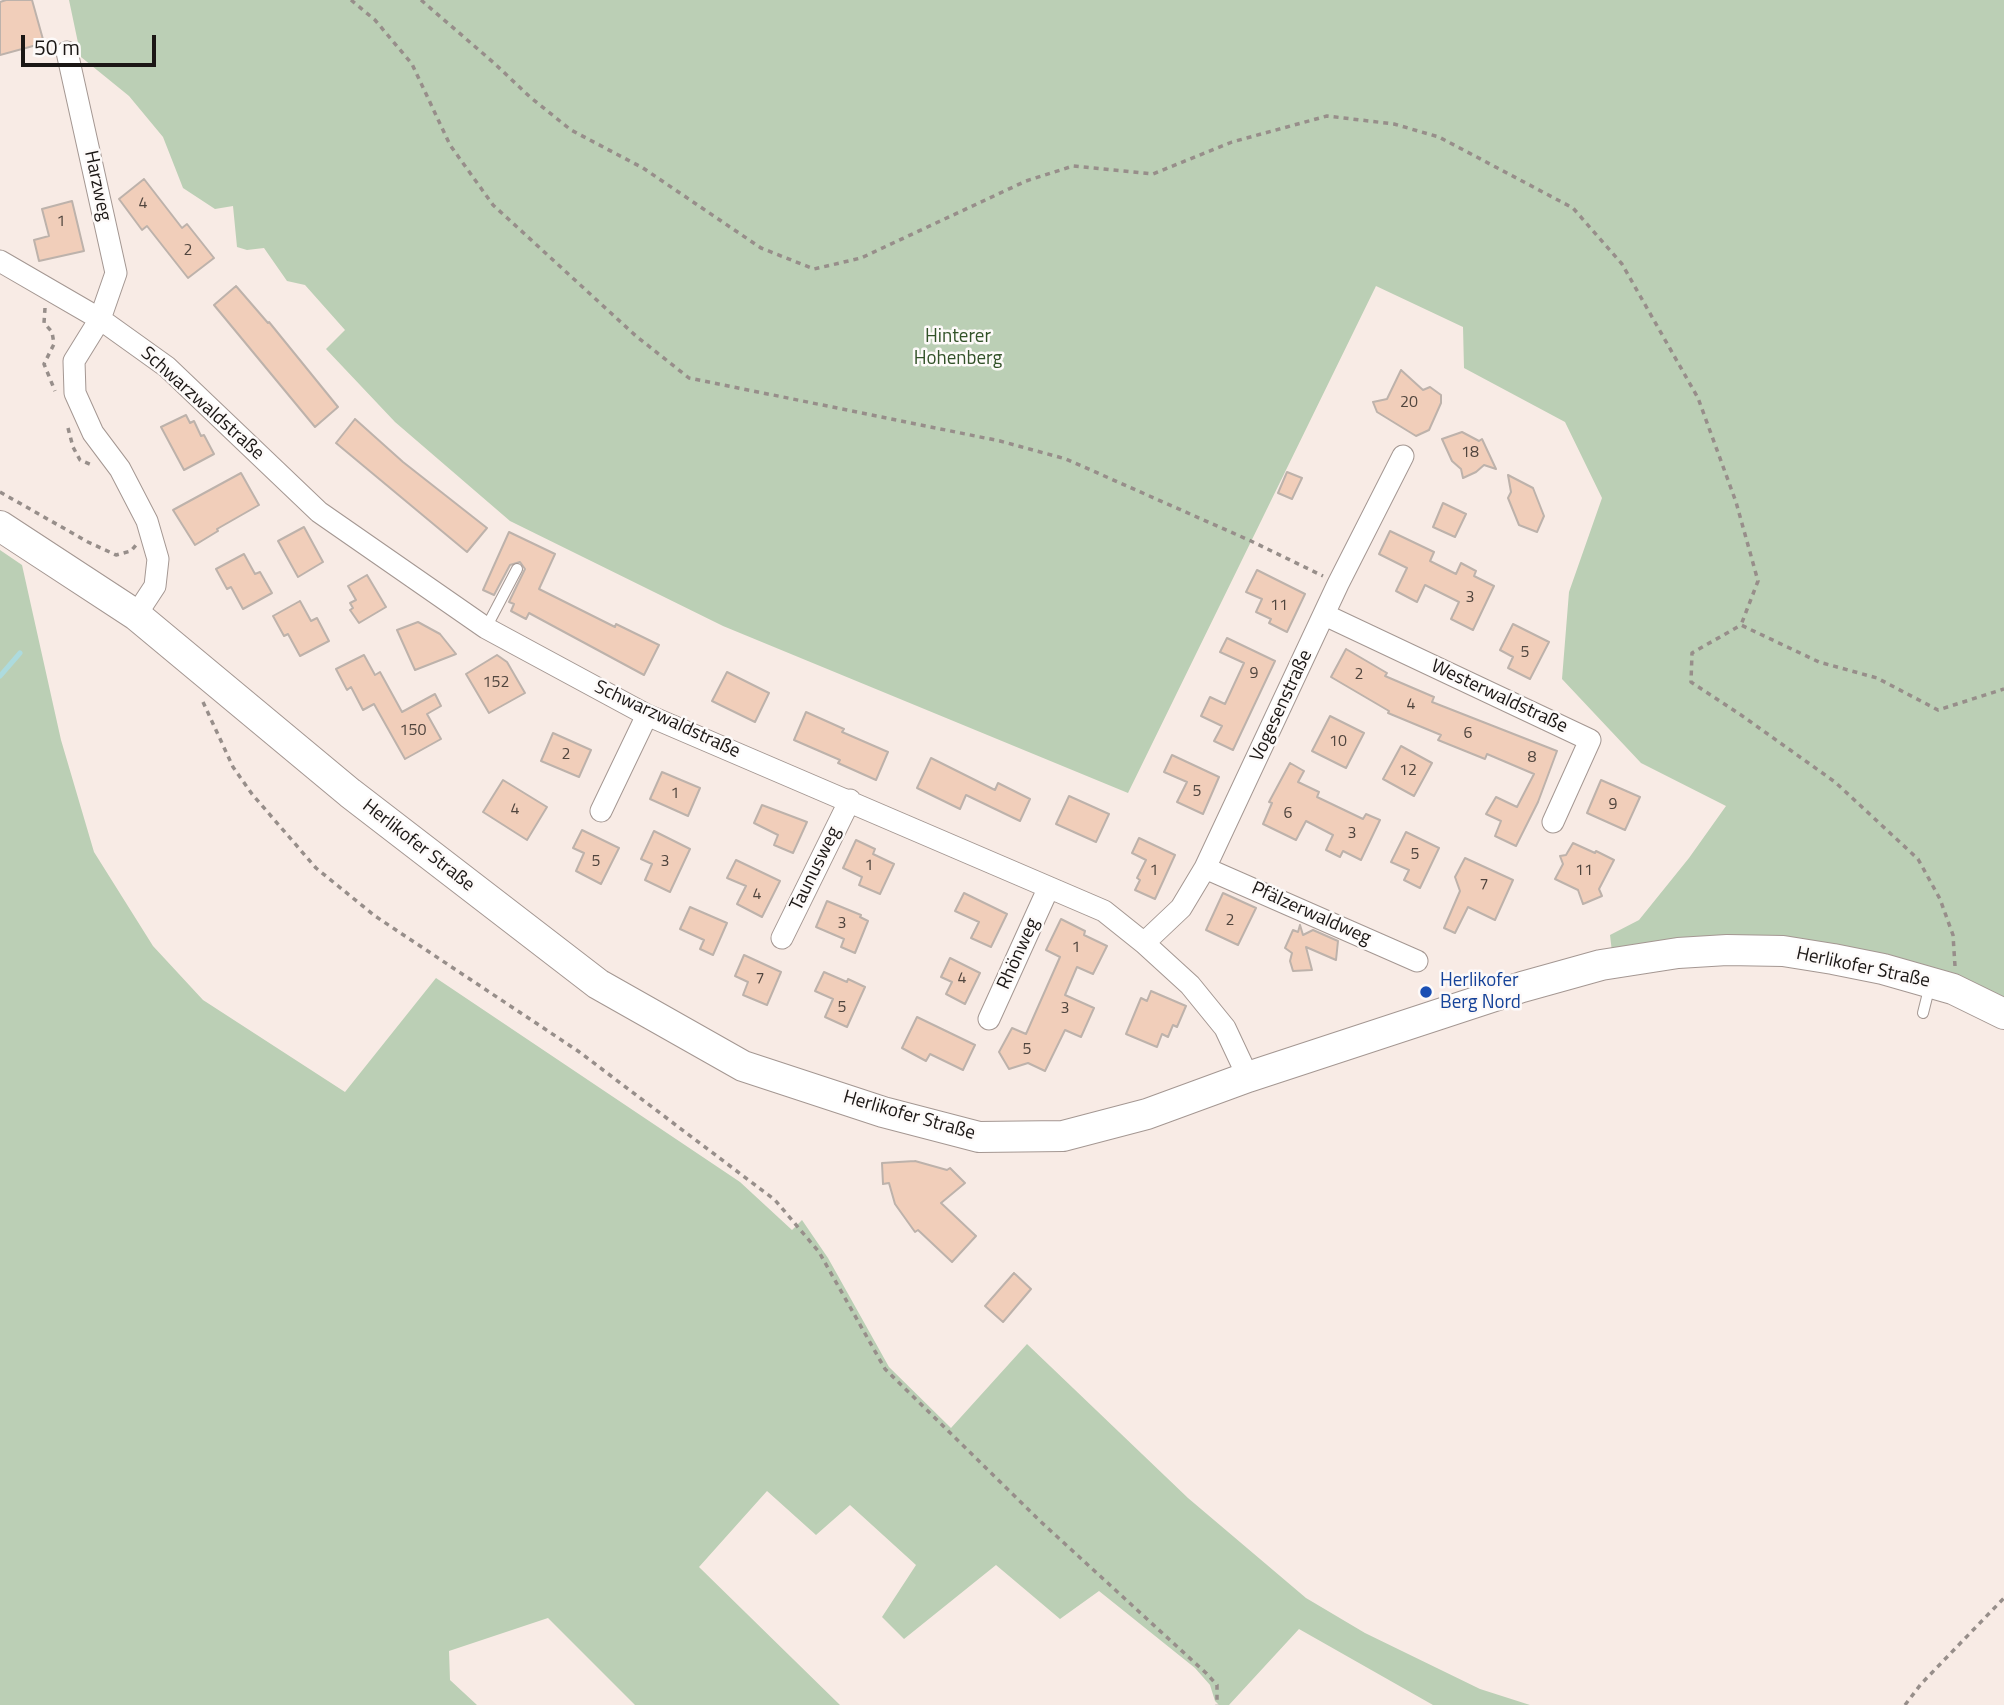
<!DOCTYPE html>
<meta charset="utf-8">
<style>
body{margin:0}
#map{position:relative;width:2004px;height:1705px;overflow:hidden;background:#f8ebe5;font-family:"Titillium Web",sans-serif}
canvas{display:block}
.scale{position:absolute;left:21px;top:35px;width:135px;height:32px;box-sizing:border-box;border:4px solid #1b1715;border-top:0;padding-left:9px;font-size:21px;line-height:24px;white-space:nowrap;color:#1b1715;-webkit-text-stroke:5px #fdfaf9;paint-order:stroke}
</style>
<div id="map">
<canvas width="2004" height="1705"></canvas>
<div class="scale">50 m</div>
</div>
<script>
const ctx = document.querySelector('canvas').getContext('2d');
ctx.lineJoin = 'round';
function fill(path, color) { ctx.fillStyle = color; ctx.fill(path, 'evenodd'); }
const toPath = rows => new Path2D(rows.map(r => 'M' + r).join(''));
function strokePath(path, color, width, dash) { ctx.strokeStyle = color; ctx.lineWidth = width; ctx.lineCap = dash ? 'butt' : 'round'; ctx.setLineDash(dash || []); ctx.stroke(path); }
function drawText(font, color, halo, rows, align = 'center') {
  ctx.font = font + ' "Titillium Web",sans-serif'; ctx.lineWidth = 5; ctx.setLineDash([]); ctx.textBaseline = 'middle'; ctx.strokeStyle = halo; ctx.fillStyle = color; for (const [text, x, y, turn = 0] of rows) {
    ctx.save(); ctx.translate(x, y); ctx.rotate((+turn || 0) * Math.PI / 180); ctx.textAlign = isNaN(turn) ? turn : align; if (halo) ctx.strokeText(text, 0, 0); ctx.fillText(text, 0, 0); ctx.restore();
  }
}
fill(toPath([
 [69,0,2004,0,2004,1000,1889,958,1612,952,1610,935,1639,920,1689,858,1726,806,1641,763,1562,679,1569,592,1602,498,1565,422,1464,368,1463,327,1376,286,1128,793,723,626,510,521,395,422,326,349,345,330,305,285,287,281,264,248,247,250,237,247,233,206,215,209,183,188,163,137,129,96,81,57],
 [0,550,22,565,61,740,94,852,153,946,203,1000,345,1092,436,978,740,1182,792,1230,802,1220,828,1258,889,1367,951,1428,1027,1344,1188,1498,1306,1598,1365,1633,1480,1689,1530,1705,1433,1705,1299,1629,1229,1705,1219,1705,1215,1701,1210,1685,1195,1668,1099,1591,1060,1619,996,1565,904,1639,882,1617,916,1565,850,1505,816,1535,767,1491,699,1567,840,1705,635,1705,548,1618,449,1651,450,1680,477,1705,0,1705]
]), '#bbcfb5');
strokePath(toPath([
 [0,676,20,653]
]), '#addbde', 5);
const building = toPath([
 [6,0,32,0,44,43,0,55,0,2,6,0],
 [144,179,182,228,187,224,214,258,188,278,147,226,142,230,119,199,144,179],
 [72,201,84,251,39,261,34,240,49,236,42,209,72,201],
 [236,286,268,323,269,322,338,407,315,427,214,305,236,286],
 [1401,370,1423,390,1430,387,1441,395,1441,403,1429,430,1416,436,1377,412,1373,402,1387,399,1401,370],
 [186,415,190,423,194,421,201,436,204,435,214,454,184,470,161,427,186,415],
 [355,419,403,462,487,528,467,552,336,443,355,419],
 [1462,432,1479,441,1482,439,1496,469,1484,465,1476,472,1463,478,1461,469,1452,461,1442,439,1462,432],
 [1287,472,1302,478,1292,499,1278,493,1287,472],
 [241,473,259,505,217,529,218,531,195,545,173,510,241,473],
 [1508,475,1533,488,1544,516,1537,532,1519,525,1508,498,1511,492,1508,475],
 [1443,503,1466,514,1455,537,1433,527,1443,503],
 [304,527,323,562,298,577,278,541,304,527],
 [1390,531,1434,552,1430,561,1456,574,1461,563,1476,571,1474,576,1494,586,1473,630,1451,619,1459,602,1425,585,1417,602,1396,591,1407,568,1379,554,1390,531],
 [509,532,555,554,539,589,615,627,616,624,659,645,644,675,529,613,526,619,511,611,514,604,509,602,525,569,520,562,510,565,494,595,483,590,509,532],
 [244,554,255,574,260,572,272,593,243,609,231,587,227,589,216,569,244,554],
 [1257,570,1305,594,1287,632,1269,623,1271,619,1256,612,1262,599,1246,592,1257,570],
 [367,575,386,607,359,623,350,610,353,608,350,603,356,600,348,586,367,575],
 [300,601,311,621,317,618,329,641,300,656,288,634,284,636,273,616,300,601],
 [418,622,440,634,456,654,415,670,397,630,418,622],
 [1513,624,1549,642,1530,679,1508,668,1513,657,1500,650,1513,624],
 [1227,638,1275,661,1233,750,1214,741,1222,726,1201,716,1210,697,1225,704,1244,663,1220,652,1227,638],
 [1346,649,1387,673,1385,676,1434,697,1432,702,1557,751,1538,802,1516,846,1495,836,1501,821,1486,814,1496,797,1517,807,1534,774,1487,754,1485,759,1438,740,1441,735,1388,713,1389,711,1331,677,1346,649],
 [364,655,375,675,380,672,402,712,435,694,441,706,427,714,441,739,405,759,374,704,363,710,351,687,347,690,336,669,364,655],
 [497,655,507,662,525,693,489,713,466,674,497,655],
 [727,672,769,693,755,722,712,701,727,672],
 [806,712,844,729,842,732,888,752,876,780,838,763,840,760,794,740,806,712],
 [1330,716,1364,733,1346,768,1312,751,1330,716],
 [553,733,591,750,579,777,541,761,553,733],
 [1401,746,1432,763,1414,796,1383,779,1401,746],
 [1172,755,1219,777,1203,814,1177,802,1187,782,1164,772,1172,755],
 [931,758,995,790,998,783,1030,799,1020,821,966,795,960,809,917,788,931,758],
 [1290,763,1304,771,1298,782,1319,792,1317,797,1363,819,1366,814,1380,820,1361,860,1343,851,1340,857,1326,850,1333,835,1306,821,1296,840,1263,824,1272,803,1269,802,1290,763],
 [662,772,700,788,688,816,650,799,662,772],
 [503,780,547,807,527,840,483,812,503,780],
 [1601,780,1640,797,1625,830,1587,813,1601,780],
 [1069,796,1109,814,1096,842,1056,824,1069,796],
 [762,805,807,822,793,853,774,845,778,835,754,823,762,805],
 [582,830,619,848,601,884,576,871,584,853,573,848,582,830],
 [654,831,690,849,670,892,645,880,652,864,641,859,654,831],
 [1406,832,1439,848,1420,888,1404,880,1409,870,1391,862,1406,832],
 [1139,838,1175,855,1155,899,1135,890,1140,880,1137,878,1146,860,1132,853,1139,838],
 [856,840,875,849,873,854,894,864,880,894,859,885,862,877,843,868,856,840],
 [1573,843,1595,853,1596,851,1614,860,1599,889,1602,896,1583,904,1578,890,1555,879,1563,864,1560,856,1566,855,1573,843],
 [1465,858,1513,880,1495,920,1468,907,1455,933,1444,928,1460,891,1455,877,1465,858],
 [736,860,780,881,762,917,737,904,746,886,727,878,736,860],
 [964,893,1007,914,991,947,971,938,979,922,955,911,964,893],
 [1223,893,1256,908,1238,945,1206,930,1223,893],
 [827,901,861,915,860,917,868,921,855,953,841,947,844,939,816,927,827,901],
 [690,907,727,923,713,955,700,949,704,940,680,929,690,907],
 [1061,919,1085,931,1084,935,1107,946,1093,974,1077,967,1065,995,1094,1008,1081,1037,1065,1030,1045,1071,1028,1063,1009,1069,999,1052,1012,1028,1026,1034,1060,957,1046,950,1061,919],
 [1300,925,1303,935,1313,930,1338,941,1336,960,1306,947,1312,970,1293,971,1290,961,1292,953,1285,948,1293,930,1298,932,1300,925],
 [744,955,781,972,767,1005,743,995,748,982,735,976,744,955],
 [950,958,980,973,965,1004,946,994,952,982,941,977,950,958],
 [824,972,847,982,848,979,865,987,847,1027,825,1017,833,999,815,991,824,972],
 [1151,991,1186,1006,1177,1027,1173,1025,1168,1037,1162,1034,1157,1047,1126,1034,1141,998,1147,1001,1151,991],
 [917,1017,975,1045,963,1070,930,1054,926,1061,902,1048,917,1017],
 [915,1161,947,1170,950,1168,965,1183,941,1203,976,1236,952,1262,918,1230,915,1232,895,1204,889,1183,883,1184,882,1163,915,1161],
 [1014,1273,1031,1289,1003,1322,985,1306,1014,1273]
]);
fill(building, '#f1ceba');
strokePath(building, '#bdb2ab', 2);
const lane = toPath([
 [486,628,517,569],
 [1923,1013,1930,985]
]);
const street = toPath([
 [67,52,116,273,100,319,74,361,75,393,93,433,120,469,147,521,158,559,155,586,136,615],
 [0,261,100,319,167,367,319,512,486,628,647,715,1104,911,1144,943,1190,985,1225,1028,1248,1077],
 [1325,615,1590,740,1553,822],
 [601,811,647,715],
 [1205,868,1417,961],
 [782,938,850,800],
 [1144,943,1181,908,1205,868,1338,584,1403,456],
 [989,1019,1048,889]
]);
const secondary = toPath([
 [0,526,136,615,350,793,598,984,743,1066,883,1112,979,1137,1063,1136,1147,1114,1248,1077,1522,987,1601,965,1678,953,1727,950,1783,951,1833,959,1883,969,1953,989,2004,1014]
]);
strokePath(lane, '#a49792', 12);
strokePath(street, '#a49792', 23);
strokePath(secondary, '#a49792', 32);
strokePath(toPath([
 [351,0,375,20,412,64,450,145,493,205,636,336,689,378,1000,441,1066,459,1251,541,1323,576],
 [421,0,494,63,530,97,571,130,643,168,761,248,814,269,861,258,1026,181,1073,166,1153,174,1232,142,1327,116,1394,124,1439,137,1573,208,1622,264,1698,398,1736,502,1758,581,1741,625],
 [45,308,44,323,52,332,54,344,44,364,55,391],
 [68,428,73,447,80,460,92,465],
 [0,492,88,542,116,555,131,551,136,545],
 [203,702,233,767,252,794,316,868,375,916,578,1051,775,1200,819,1252,885,1369,1040,1521,1206,1673,1217,1685,1217,1705],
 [1955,966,1953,935,1940,899,1918,859,1835,782,1741,715,1691,682,1692,653,1741,625,1819,662,1877,678,1938,710,2004,689],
 [1905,1705,1921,1684,2004,1598]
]), '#978e8a', 3.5, [5, 5]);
strokePath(lane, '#fff', 10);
strokePath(street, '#fff', 21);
strokePath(secondary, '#fff', 30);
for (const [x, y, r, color] of [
 [1426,992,7,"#1a4fb4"]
]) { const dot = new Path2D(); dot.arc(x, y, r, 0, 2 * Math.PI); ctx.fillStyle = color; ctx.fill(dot); strokePath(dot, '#fdfaf9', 2.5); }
drawText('16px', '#50453e', null, [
 ["4",143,204],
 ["1",61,222],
 ["2",188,251],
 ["20",1409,403],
 ["18",1470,453],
 ["3",1470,598],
 ["11",1279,606],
 ["5",1525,653],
 ["9",1254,674],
 ["2",1359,675],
 ["152",496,683],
 ["4",1411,705],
 ["150",413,731],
 ["6",1468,734],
 ["10",1338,742],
 ["2",566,755],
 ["8",1532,758],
 ["12",1408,771],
 ["5",1197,792],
 ["1",675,794],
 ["9",1613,805],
 ["4",515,810],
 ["6",1288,814],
 ["3",1352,834],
 ["5",1415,855],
 ["5",596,862],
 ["3",665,862],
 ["1",869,866],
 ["1",1154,871],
 ["11",1584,871],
 ["7",1484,885],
 ["4",757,895],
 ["2",1230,921],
 ["3",842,924],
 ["1",1076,948],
 ["7",760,979],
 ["4",962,979],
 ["5",842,1008],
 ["3",1065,1009],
 ["5",1027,1050]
]);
drawText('19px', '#1b1715', '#fdfaf9', [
 ["Harzweg",97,186,78],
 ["Schwarzwaldstraße",202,404,42],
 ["Westerwaldstraße",1499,697,25],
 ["Vogesenstraße",1282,706,-65],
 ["Schwarzwaldstraße",667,720,25],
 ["Herlikofer Straße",418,846,38],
 ["Taunusweg",816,869,-64],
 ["Pfälzerwaldweg",1311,914,24],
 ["Rhönweg",1019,954,-66],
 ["Herlikofer Straße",1863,968,12],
 ["Herlikofer Straße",909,1116,16]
]);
drawText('19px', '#325228', '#fdfaf9', [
 ["Hinterer",958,337],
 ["Hohenberg",958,359]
]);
drawText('19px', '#164399', '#fdfaf9', [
 ["Herlikofer",1440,981],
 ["Berg Nord",1440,1003]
], 'left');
</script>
